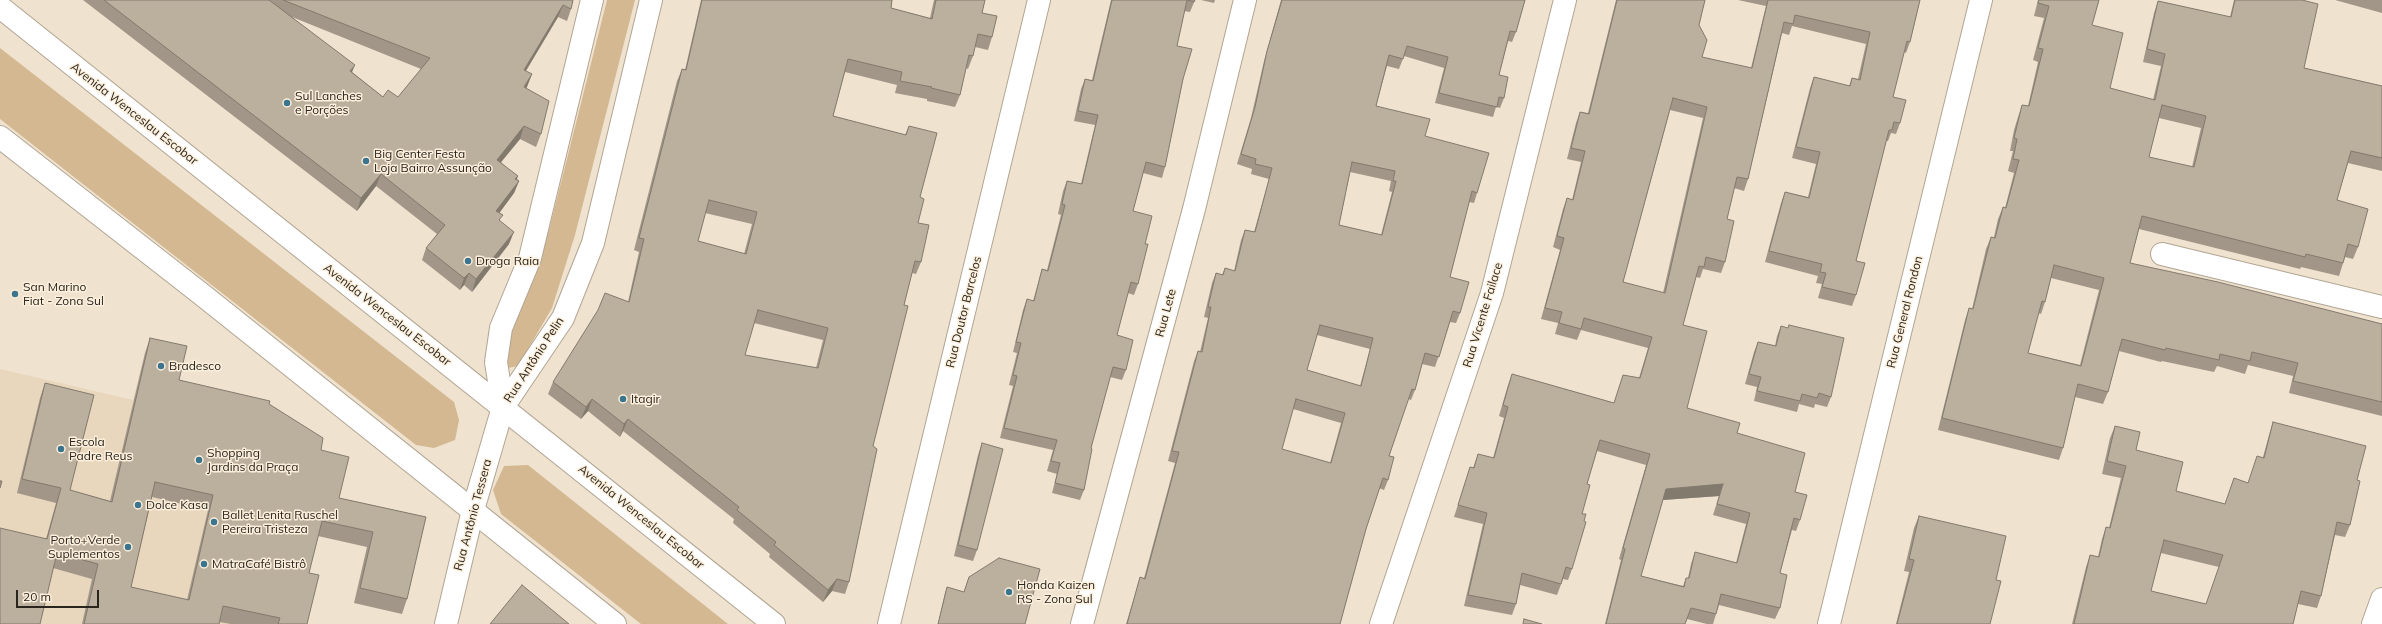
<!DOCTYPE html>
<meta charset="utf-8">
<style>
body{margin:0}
#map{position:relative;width:2382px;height:624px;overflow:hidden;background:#efe2cf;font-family:Mulish,sans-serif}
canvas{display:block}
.scale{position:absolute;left:16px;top:590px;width:83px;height:18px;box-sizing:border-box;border:2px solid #29241d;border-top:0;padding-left:5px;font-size:12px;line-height:14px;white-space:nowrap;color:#29241d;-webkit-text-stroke:3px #fcefdc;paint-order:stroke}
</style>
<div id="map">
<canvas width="2382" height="624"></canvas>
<div class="scale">20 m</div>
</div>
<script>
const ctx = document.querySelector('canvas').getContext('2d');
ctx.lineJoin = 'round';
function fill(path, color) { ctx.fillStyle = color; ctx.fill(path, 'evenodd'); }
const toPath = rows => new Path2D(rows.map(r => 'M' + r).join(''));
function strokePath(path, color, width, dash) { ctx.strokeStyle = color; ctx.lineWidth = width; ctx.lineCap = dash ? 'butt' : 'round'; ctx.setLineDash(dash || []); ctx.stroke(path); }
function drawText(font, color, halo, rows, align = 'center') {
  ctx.font = font + ' Mulish,sans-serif'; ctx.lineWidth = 3; ctx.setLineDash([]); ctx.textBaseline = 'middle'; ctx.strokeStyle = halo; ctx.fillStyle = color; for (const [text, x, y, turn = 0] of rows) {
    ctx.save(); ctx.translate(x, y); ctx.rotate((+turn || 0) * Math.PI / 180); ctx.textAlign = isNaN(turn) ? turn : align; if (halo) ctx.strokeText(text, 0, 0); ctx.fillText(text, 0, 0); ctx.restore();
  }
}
fill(toPath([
 [145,353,174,395,265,416,240,624,0,624,0,369,133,400]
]), '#e8d6bd');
fill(toPath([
 [607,0,635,0,575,235,552,308,518,366,508,368,503,355,549,230],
 [0,48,454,402,459,420,455,440,434,448,416,445,0,119],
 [528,465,728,624,641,624,501,514,493,490,504,466]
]), '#d3b891');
const minor = toPath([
 [2162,254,2382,307],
 [503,407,496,362,501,328,530,258,592,0],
 [446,624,473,510,503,407,563,318,593,243,651,0],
 [889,624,1039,0],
 [1082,624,1194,209,1245,0],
 [1381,624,1492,293,1565,0],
 [1829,624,1981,0],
 [2373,624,2382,599]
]);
const major = toPath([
 [0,7,774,624],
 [0,137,200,293,615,624]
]);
strokePath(minor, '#b1a593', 24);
strokePath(major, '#b1a593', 24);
strokePath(minor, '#fff', 22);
strokePath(major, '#fff', 22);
fill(toPath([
 [83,0,573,0,571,9,567,21,558,17,526,71,532,74,526,88,541,134,536,147,520,139,501,162,519,181,514,193,499,213,500,221,509,244,472,292,464,285,460,290,422,260,426,248,437,234,376,186,357,211],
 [292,17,421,69,398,97,383,97,352,72],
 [700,0,892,0,891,8,930,18,934,0,985,0,982,13,992,37,988,50,975,47,973,56,968,69,966,68,960,95,955,107,927,101,927,99,895,93,897,85,845,72,833,116,905,135,909,126,920,197,918,223,921,262,916,274,912,273,904,305,873,446,849,582,845,594,832,591,823,602,769,557,770,554,733,523,734,519,623,431,620,437,588,411,581,419,548,394,553,382,628,302,639,252,634,250,677,81,682,69,685,70,701,0],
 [705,213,752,224,744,254,698,241],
 [754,323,823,340,816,368,745,355],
 [1111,0,1195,0,1190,12,1184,11,1177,46,1183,79,1165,167,1162,178,1143,173,1133,211,1145,244,1138,284,1134,295,1128,293,1117,335,1126,370,1122,380,1110,377,1091,448,1084,490,1080,500,1052,493,1057,474,1047,471,1053,450,1000,438,1013,386,1009,385,1017,353,1013,352,1023,310,1027,299,1033,301,1039,280,1042,269,1047,270,1061,215,1058,214,1063,191,1067,181,1081,184,1095,125,1074,121,1081,89,1085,79,1092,80],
 [1201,0,1215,0,1214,3],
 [1279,0,1525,0,1516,32,1512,42,1508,41,1499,75,1504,98,1500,108,1496,107,1493,117,1435,103,1444,68,1404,56,1399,69,1387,66,1376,106,1425,136,1477,193,1474,203,1469,202,1450,277,1460,313,1456,323,1450,322,1435,367,1422,364,1415,390,1411,400,1408,399,1389,456,1388,480,1384,490,1379,488,1366,529,1340,624,1126,624,1137,588,1140,577,1144,578,1175,463,1168,461,1194,361,1198,351,1200,352,1208,318,1204,317,1212,283,1216,273,1222,275,1225,268,1234,271,1241,240,1245,230,1254,232,1269,179,1251,174,1252,169,1237,164,1251,118,1264,61,1281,0],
 [1350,172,1391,181,1389,191,1392,192,1381,235,1339,225],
 [1317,335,1370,349,1360,386,1307,370],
 [1293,409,1341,423,1330,463,1282,449],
 [1616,0,1705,0,1699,25,1702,57,1751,68,1766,6,1738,0,1920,0,1910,42,1906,53,1904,52,1893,97,1900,123,1896,134,1891,133,1888,141,1886,141,1856,261,1856,295,1852,306,1818,298,1822,284,1816,283,1818,276,1765,262,1781,203,1785,192,1808,197,1816,164,1792,158,1810,88,1814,77,1849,86,1852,78,1858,79,1866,44,1792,26,1789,35,1782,33,1748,179,1744,191,1734,188,1727,219,1725,262,1721,273,1703,269,1700,278,1696,277,1683,325,1687,408,1737,433,1795,492,1800,520,1796,531,1792,530,1780,573,1780,608,1775,619,1719,605,1716,614,1713,624,1707,624,1687,619,1685,624,1605,624,1621,560,1619,559,1646,465,1597,451,1587,484,1572,569,1568,580,1563,579,1557,595,1520,585,1516,604,1512,615,1464,606,1483,524,1454,517,1470,467,1473,468,1478,454,1493,458,1504,418,1499,416,1508,385,1512,374,1614,403,1623,375,1639,378,1648,348,1581,330,1577,340,1555,334,1558,323,1541,319,1560,250,1553,247,1563,209,1567,198,1572,200,1581,162,1567,159,1576,123,1580,112,1588,113],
 [1670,110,1703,118,1663,293,1623,282],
 [1719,496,1713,515,1746,524,1736,563,1695,552,1691,564,1688,578,1686,578,1683,586,1641,576,1663,500],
 [2038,0,2099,0,2092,25,2110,88,2153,100,2161,66,2143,62,2154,13,2158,1,2230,17,2234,0,2302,0,2304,68,2382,86,2382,171,2348,163,2337,200,2358,247,2353,259,2345,257,2339,276,2301,267,2300,269,2139,229,2130,263,2382,324,2382,416,2289,393,2293,376,2248,365,2245,374,2217,366,2214,372,2162,361,2161,362,2119,351,2108,392,2103,404,2075,397,2063,448,2059,460,1938,430,1965,320,1969,308,1972,309,1986,249,1991,237,1994,237,1998,219,2003,207,2005,208,2014,173,2008,171,2013,151,2010,151,2014,130,2018,117,2022,105,2028,106,2038,62,2033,60,2044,18,2034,16],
 [2159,118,2201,128,2192,167,2149,157],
 [2051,278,2099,290,2080,365,2028,353,2038,313,2041,314,2045,302],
 [2335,0,2382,0,2382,13],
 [1781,326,1831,397,1827,407,1815,404,1814,408,1799,404,1797,412,1754,401,1757,387,1745,384,1754,352,1758,342,1775,346,1777,336],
 [150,338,179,380,269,404,321,450,339,498,426,517,407,599,402,614,354,603,367,547,318,536,309,573,307,624,231,624,219,622,219,624,82,624,92,579,53,568,46,539,56,503,17,493,40,398,45,383,70,490,110,501,145,353],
 [152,497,208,510,187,600,131,587],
 [2273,422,2357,480,2350,525,2345,537,2335,535,2321,596,2317,608,2298,604,2293,624,2072,624,2086,567,2090,555,2098,557,2102,539,2106,527,2109,528,2121,478,2102,474,2110,438,2115,426,2136,450,2176,491,2225,504,2234,478,2248,483,2263,457,2269,435],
 [2161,553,2219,567,2206,604,2151,591],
 [982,443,977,550,973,561,954,556,978,455],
 [1919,516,1996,580,1990,624,1896,624,1909,572,1904,571,1914,528],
 [969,577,1025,624,938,624,945,593,947,587,964,592]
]), '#a19687');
fill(toPath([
 [563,5,558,17,519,82,524,70],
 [355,65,350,77,350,71],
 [532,74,527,87,519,99,524,87],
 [524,126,520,139,493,172,497,160],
 [381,174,376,186,357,211,361,198],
 [518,176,514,188,519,181,514,193,492,223,496,211,515,179],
 [514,232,509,244,472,292,476,279],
 [469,273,464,285,460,290,464,278],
 [592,399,588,411,581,419,586,407],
 [628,419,623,431,620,437,624,424],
 [1723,484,1719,496,1662,500,1666,489],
 [837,579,832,591,823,602,828,590]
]), '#837a6e');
const building = toPath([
 [104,0,269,0,355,65,350,71,383,97,388,90,398,97,430,58,283,0,573,0,571,9,563,5,524,70,532,74,524,87,549,101,541,134,524,126,497,160,518,176,515,179,519,181,496,211,503,215,499,220,514,232,476,279,469,273,464,278,426,248,445,225,381,174,361,198,104,0],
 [702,0,892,0,891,8,932,19,936,0,985,0,982,13,997,16,992,37,978,34,973,56,969,55,960,95,931,88,932,87,900,81,902,72,848,59,833,116,906,135,909,126,937,133,920,197,924,199,918,223,929,225,921,262,915,261,904,305,908,306,873,446,877,449,849,582,837,579,828,590,774,545,776,542,737,510,739,507,628,419,624,424,592,399,586,407,553,382,598,310,605,293,629,302,644,239,639,238,682,69,686,70,702,0],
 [709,200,757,212,746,254,698,241,709,200],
 [758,310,828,328,818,368,745,355,758,310],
 [1112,0,1195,0,1194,2,1187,0,1177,46,1192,49,1183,79,1165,167,1146,162,1133,211,1152,216,1145,244,1148,244,1138,284,1131,282,1117,335,1133,340,1126,370,1113,367,1091,448,1092,449,1084,490,1055,483,1060,463,1051,461,1057,440,1004,428,1017,376,1013,375,1021,343,1016,342,1027,299,1034,301,1042,269,1048,271,1065,205,1062,204,1067,181,1082,184,1098,115,1078,111,1085,79,1093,81,1112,0],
 [1282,0,1525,0,1516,32,1510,31,1499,75,1508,77,1504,98,1499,97,1497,107,1439,93,1448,57,1407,46,1403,59,1389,55,1376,106,1430,119,1425,136,1489,153,1477,193,1472,191,1450,277,1469,282,1460,313,1453,311,1439,357,1425,353,1415,390,1412,389,1389,456,1394,457,1388,480,1383,478,1366,529,1340,624,1127,624,1140,577,1145,579,1179,452,1172,451,1198,351,1202,352,1211,307,1208,307,1216,273,1223,275,1225,268,1235,271,1245,230,1255,232,1272,168,1255,164,1256,159,1241,154,1255,107,1267,51,1282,0],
 [1352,162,1395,171,1393,181,1396,181,1382,235,1339,225,1352,162],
 [1320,325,1373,338,1361,386,1307,370,1320,325],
 [1296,399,1345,413,1331,463,1282,449,1296,399],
 [1617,0,1705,0,1699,25,1707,40,1702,57,1752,68,1768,0,1920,0,1910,42,1907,41,1893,97,1906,100,1900,123,1894,122,1892,130,1889,130,1856,261,1865,263,1856,295,1822,287,1826,273,1820,272,1822,264,1769,251,1785,192,1809,198,1820,152,1796,147,1814,77,1850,86,1852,78,1860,80,1870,32,1795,15,1793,24,1784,22,1748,179,1737,177,1727,219,1734,221,1725,262,1706,257,1704,267,1699,266,1683,325,1707,331,1687,408,1740,423,1737,433,1805,453,1795,492,1807,495,1800,520,1794,518,1780,573,1787,575,1780,608,1721,594,1716,614,1691,608,1685,624,1606,624,1625,549,1623,548,1650,454,1600,440,1587,484,1590,485,1582,514,1586,514,1584,521,1586,522,1572,569,1566,567,1561,584,1522,573,1516,604,1468,595,1487,513,1458,505,1470,467,1474,468,1478,454,1494,458,1508,407,1503,405,1512,374,1614,403,1623,375,1640,378,1652,337,1584,318,1581,329,1559,323,1562,312,1545,308,1564,238,1557,236,1567,198,1573,200,1585,151,1571,148,1580,112,1589,114,1617,0],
 [1673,98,1707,107,1665,293,1623,282,1673,98],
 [1723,484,1717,504,1750,513,1737,563,1695,552,1689,578,1686,578,1684,587,1641,576,1666,489,1723,484],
 [2039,0,2099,0,2092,25,2123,33,2110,88,2155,100,2165,54,2147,49,2158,1,2231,17,2235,0,2302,0,2318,4,2304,68,2382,86,2382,158,2351,151,2337,200,2368,209,2358,247,2348,244,2343,263,2306,254,2305,257,2142,216,2130,263,2218,282,2382,324,2382,402,2293,381,2298,363,2252,352,2250,361,2220,354,2219,360,2166,348,2165,350,2122,339,2108,392,2078,384,2063,448,1942,418,1969,308,1973,309,1991,237,1995,238,2003,207,2006,208,2019,160,2013,159,2017,139,2014,138,2022,105,2029,106,2043,49,2038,48,2049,6,2038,3,2039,0],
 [2162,105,2206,116,2194,167,2149,157,2162,105],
 [2054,265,2104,278,2081,366,2028,353,2042,301,2045,302,2054,265],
 [1789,325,1844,338,1831,397,1819,393,1817,398,1802,394,1800,401,1757,391,1761,377,1749,374,1758,342,1776,346,1781,326,1788,328,1789,325],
 [150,338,187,346,179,380,270,401,269,404,323,438,321,450,349,457,339,498,426,517,407,599,360,588,373,532,322,521,309,573,319,575,307,624,278,624,280,618,223,606,219,624,84,624,98,564,57,553,40,624,0,624,0,528,47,539,61,488,22,479,45,383,94,395,70,490,112,502,150,338],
 [155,482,213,495,189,600,131,587,155,482],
 [2273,422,2366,446,2357,480,2360,481,2350,525,2337,522,2321,596,2301,591,2293,624,2074,624,2090,555,2099,557,2106,527,2110,528,2126,466,2107,461,2115,426,2140,432,2136,450,2183,462,2176,491,2225,504,2234,478,2248,483,2257,456,2264,458,2273,422],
 [2164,540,2223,555,2206,604,2151,591,2164,540],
 [982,443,1003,449,977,550,958,545,982,443],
 [0,481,2,481,0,488,0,481],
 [1919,516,2006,536,1996,580,2001,581,1990,624,1897,624,1914,560,1909,559,1919,516],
 [999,558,1040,569,1025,624,938,624,947,587,964,592,969,577,999,558],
 [522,585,569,624,490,624,522,585],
 [1524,619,1542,624,1523,624,1524,619]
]);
fill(building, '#bbaf9d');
strokePath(building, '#837a6e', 1);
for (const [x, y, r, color] of [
 [287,103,4,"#3a758d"],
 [366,161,4,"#3a758d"],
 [468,261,4,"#3a758d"],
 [15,294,4,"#3a758d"],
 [161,366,4,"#3a758d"],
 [623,399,4,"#3a758d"],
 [61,449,4,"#3a758d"],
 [199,460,4,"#3a758d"],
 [138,505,4,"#3a758d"],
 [214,522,4,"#3a758d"],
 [128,547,4,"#3a758d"],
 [204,564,4,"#3a758d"],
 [1009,592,4,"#3a758d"]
]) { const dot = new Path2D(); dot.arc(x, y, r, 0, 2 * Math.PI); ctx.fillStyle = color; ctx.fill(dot); strokePath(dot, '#fcefdc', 1.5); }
drawText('12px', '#29241d', '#fcefdc', [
 ["Sul Lanches",295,96],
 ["e Porções",295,110],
 ["Big Center Festa",374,154],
 ["Loja Bairro Assunção",374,168],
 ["Droga Raia",476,261],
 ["San Marino",23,287],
 ["Fiat - Zona Sul",23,301],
 ["Bradesco",169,366],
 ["Itagir",631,399],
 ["Escola",69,442],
 ["Padre Reus",69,456],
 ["Shopping",207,453],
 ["Jardins da Praça",207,467],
 ["Dolce Kasa",146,505],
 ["Ballet Lenita Ruschel",222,515],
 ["Pereira Tristeza",222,529],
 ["Porto+Verde",120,540,"right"],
 ["Suplementos",120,554,"right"],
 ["MatraCafé Bistrô",212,564],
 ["Honda Kaizen",1017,585],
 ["RS - Zona Sul",1017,599]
], 'left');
drawText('12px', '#29241d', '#fcefdc', [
 ["Avenida Wenceslau Escobar",134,114,38],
 ["Rua Doutor Barcelos",964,312,-76],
 ["Rua General Rondon",1905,312,-76],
 ["Rua Lete",1166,313,-75],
 ["Avenida Wenceslau Escobar",387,315,38],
 ["Rua Vicente Failace",1483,315,-73],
 ["Rua Antônio Pelin",534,360,-57],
 ["Rua Antônio Tessera",473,515,-75],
 ["Avenida Wenceslau Escobar",641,517,39]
]);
</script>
